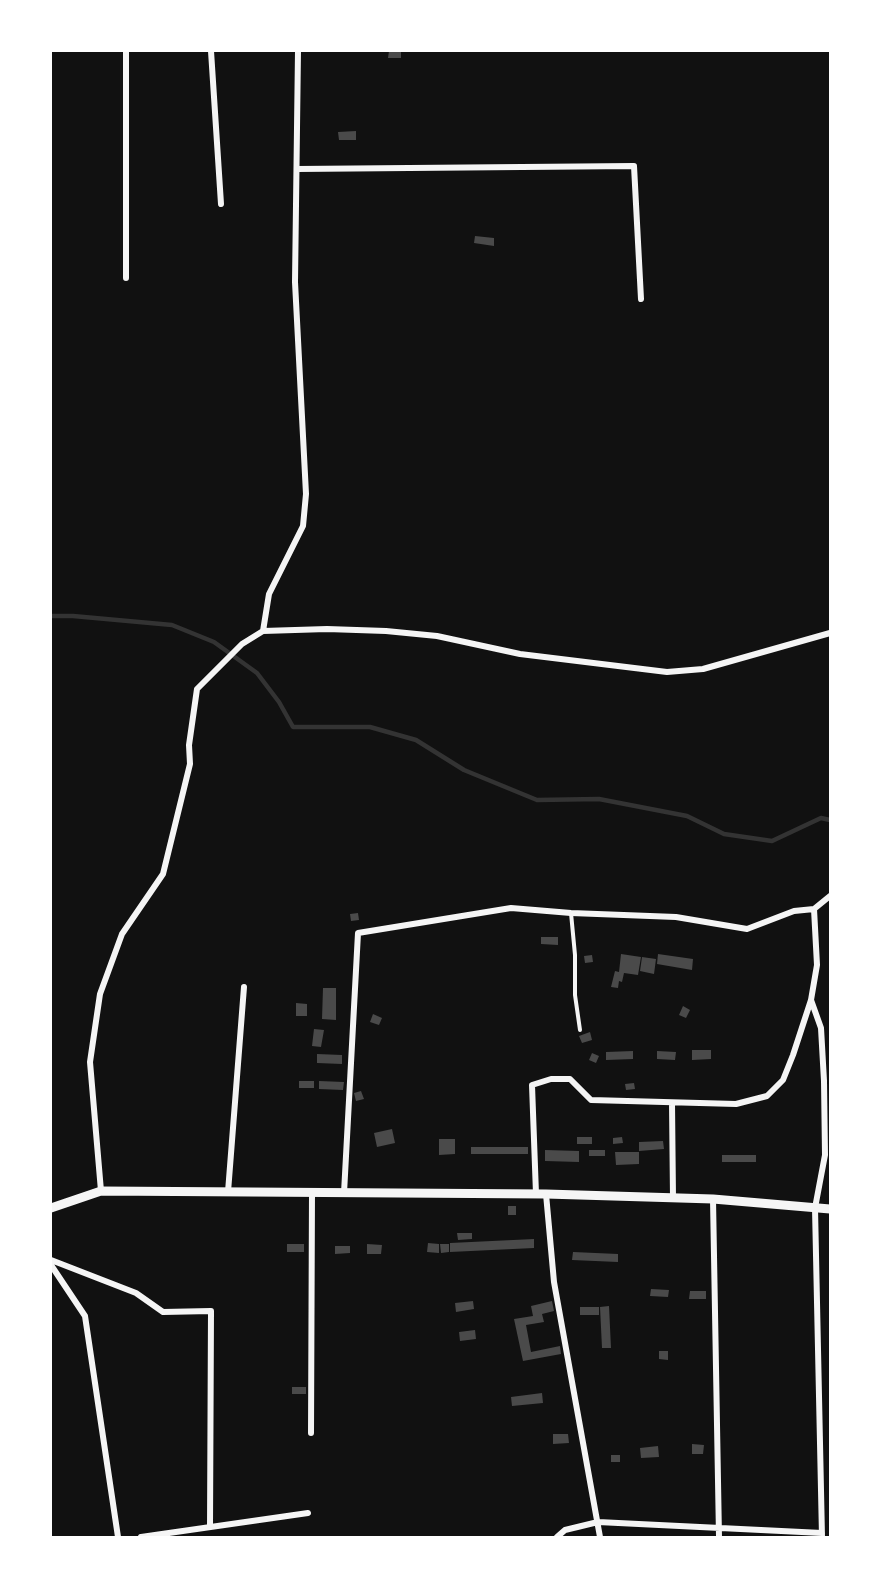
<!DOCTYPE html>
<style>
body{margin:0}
#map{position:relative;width:881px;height:1588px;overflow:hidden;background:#111;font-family:"Public Sans",sans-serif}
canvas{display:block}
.frame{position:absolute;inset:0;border:52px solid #fff;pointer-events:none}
</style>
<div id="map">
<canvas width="881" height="1588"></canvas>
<div class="frame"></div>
</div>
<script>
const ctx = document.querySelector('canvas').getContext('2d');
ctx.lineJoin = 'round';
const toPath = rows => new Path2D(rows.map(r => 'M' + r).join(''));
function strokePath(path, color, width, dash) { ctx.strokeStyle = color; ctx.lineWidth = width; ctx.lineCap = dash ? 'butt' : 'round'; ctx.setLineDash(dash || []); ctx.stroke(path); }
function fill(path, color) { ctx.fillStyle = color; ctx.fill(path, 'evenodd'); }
strokePath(toPath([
 [51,616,73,616,172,625,214,642,257,673,279,702,293,727,370,727,416,740,464,770,537,800,599,799,687,816,724,834,772,841,821,818,830,820]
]), '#333', 4.5);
fill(toPath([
 [389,51,401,51,401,58,388,58],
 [356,131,356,140,339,140,338,132],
 [475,236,494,238,494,246,474,243],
 [358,913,359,920,351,921,350,914],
 [541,937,558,937,558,945,541,944],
 [621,954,641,957,638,975,624,973,622,982,619,981,618,988,611,987,615,971,619,972],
 [658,954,693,959,692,970,657,964],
 [592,955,593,962,585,963,584,956],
 [642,957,656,959,654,974,640,971],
 [323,988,336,988,336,1020,322,1019],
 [296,1003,307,1004,307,1016,296,1016],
 [683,1006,690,1010,686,1018,679,1015],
 [373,1014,382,1018,379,1025,370,1022],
 [314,1029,324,1030,321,1047,312,1046],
 [590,1032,592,1040,582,1043,579,1036],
 [692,1050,711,1050,711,1059,692,1060],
 [633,1051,633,1059,606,1060,606,1052],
 [657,1051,676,1052,675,1060,657,1059],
 [592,1053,599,1056,596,1063,589,1060],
 [317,1054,342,1055,342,1064,317,1063],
 [299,1081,314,1081,314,1088,299,1088],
 [319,1081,344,1082,343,1090,319,1089],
 [634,1083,635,1089,626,1090,625,1084],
 [361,1091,364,1099,356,1101,354,1093],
 [392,1129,395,1143,377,1147,374,1133],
 [577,1137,592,1137,592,1144,577,1144],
 [622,1137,623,1143,613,1144,613,1138],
 [439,1139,455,1139,455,1154,439,1155],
 [663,1141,664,1149,639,1151,639,1142],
 [471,1147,528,1147,528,1154,471,1154],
 [545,1150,579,1151,579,1162,545,1161],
 [589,1150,605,1150,605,1156,589,1156],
 [615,1152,639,1152,639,1164,616,1165],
 [722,1155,756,1155,756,1162,722,1162],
 [508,1206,516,1206,516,1215,508,1215],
 [457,1233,472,1233,472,1239,458,1240],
 [534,1239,534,1248,450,1252,450,1243],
 [428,1243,439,1244,439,1253,427,1252],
 [287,1244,304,1244,304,1252,287,1252],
 [367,1244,382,1245,381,1254,367,1254],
 [440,1244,449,1244,449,1252,441,1253],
 [335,1246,350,1246,350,1253,335,1254],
 [573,1252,618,1254,618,1262,572,1260],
 [651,1289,669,1290,668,1297,650,1296],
 [690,1291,706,1291,706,1299,689,1299],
 [473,1301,474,1309,456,1312,455,1303],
 [552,1301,554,1311,542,1314,544,1322,526,1325,531,1352,560,1346,561,1354,523,1361,514,1319,533,1316,531,1306],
 [609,1306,611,1348,602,1348,600,1307],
 [580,1307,599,1307,599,1315,580,1315],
 [475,1330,476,1339,460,1341,459,1332],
 [659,1351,668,1351,668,1360,659,1359],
 [292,1387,306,1387,306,1394,292,1394],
 [542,1393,543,1403,512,1406,511,1397],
 [553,1434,568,1434,569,1443,553,1444],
 [692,1444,704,1445,703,1454,692,1454],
 [658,1446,659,1457,641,1458,640,1448],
 [611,1455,620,1455,620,1462,611,1462]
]), '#4a4a4a');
strokePath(toPath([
 [571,913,575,955,575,995,580,1030]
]), '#f5f5f5', 4);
strokePath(toPath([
 [126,51,126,278],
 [211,51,221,204],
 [297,169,634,166,641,299],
 [263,631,269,594,303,526,306,494,295,282,298,51],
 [811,1000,821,1028,824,1081,825,1155,815,1208,822,1537],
 [672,1103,673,1198],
 [101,1191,90,1062,100,994,122,934,163,874,190,764,189,745,197,689,242,644,263,631,327,629,386,631,437,636,520,654,667,672,703,669,830,633],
 [228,1192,244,987],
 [344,1193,358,933,511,908,571,913,676,917,747,929,794,911,814,909,830,896],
 [536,1194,532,1085,551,1079,570,1079,591,1100,736,1104,767,1096,783,1080,793,1055,811,1000,817,965,814,909],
 [546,1194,554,1282,600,1537],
 [713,1199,719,1537],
 [51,1260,136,1293,163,1312,211,1311,210,1527],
 [51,1265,85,1316,118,1537],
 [311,1433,312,1192],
 [141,1537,308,1513],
 [557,1537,565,1530,598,1522,822,1533]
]), '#f5f5f5', 6);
strokePath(toPath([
 [51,1208,101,1191,546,1194,713,1199,830,1209]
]), '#f5f5f5', 9);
</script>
